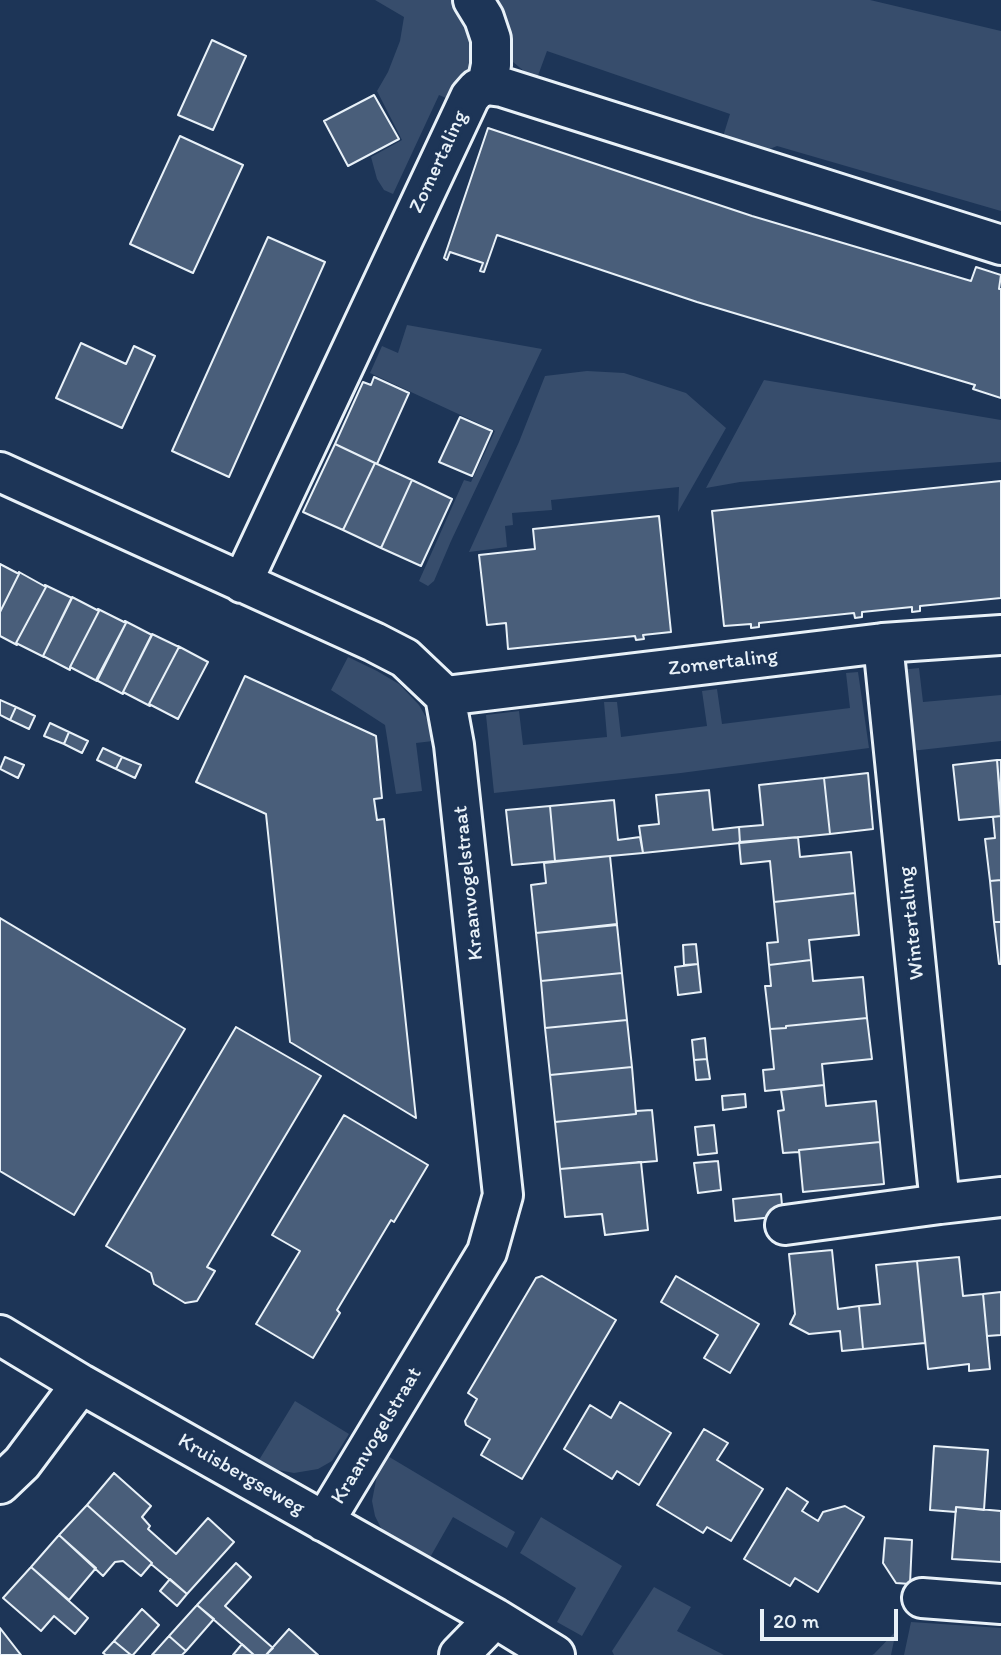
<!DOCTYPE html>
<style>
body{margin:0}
#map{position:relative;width:1001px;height:1655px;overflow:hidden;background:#1d3557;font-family:Itim,sans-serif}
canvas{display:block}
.scale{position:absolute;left:760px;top:1609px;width:138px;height:32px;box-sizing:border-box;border:4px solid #e8f1f8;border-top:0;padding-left:9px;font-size:21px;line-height:24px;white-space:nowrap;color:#e8f1f8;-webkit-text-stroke:5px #1d3557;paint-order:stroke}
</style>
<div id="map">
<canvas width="1001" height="1655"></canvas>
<div class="scale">20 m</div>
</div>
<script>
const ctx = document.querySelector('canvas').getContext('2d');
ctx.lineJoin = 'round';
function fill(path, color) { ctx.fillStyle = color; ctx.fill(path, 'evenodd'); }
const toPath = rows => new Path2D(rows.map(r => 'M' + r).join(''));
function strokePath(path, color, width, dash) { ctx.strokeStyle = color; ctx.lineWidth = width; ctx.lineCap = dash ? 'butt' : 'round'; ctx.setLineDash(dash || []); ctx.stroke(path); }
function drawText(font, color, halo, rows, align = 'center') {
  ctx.font = font + ' Itim,sans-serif'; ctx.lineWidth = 7; ctx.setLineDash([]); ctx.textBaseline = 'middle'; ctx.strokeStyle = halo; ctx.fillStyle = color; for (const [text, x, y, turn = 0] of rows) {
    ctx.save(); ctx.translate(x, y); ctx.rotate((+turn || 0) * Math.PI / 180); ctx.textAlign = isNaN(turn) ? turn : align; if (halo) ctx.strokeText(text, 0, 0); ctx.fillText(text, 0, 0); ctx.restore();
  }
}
fill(toPath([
 [375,0,451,0,459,5,474,28,473,60,467,79,453,101,439,95,393,194,384,190,377,179,371,157,402,140,377,91,388,72,400,41,404,17],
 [489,0,870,0,1001,31,1001,211,777,146,758,154,721,143,730,114,547,51,536,81,513,62],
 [407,325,542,349,451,541,434,581,428,586,419,581,464,480,471,482,495,431,370,373,382,346,398,353],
 [587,371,624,373,686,393,726,428,678,512,679,487,551,500,552,510,512,513,513,525,505,526,507,547,469,552,519,442,545,376],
 [764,380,1001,420,1001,462,740,482,706,488],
 [348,657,377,671,399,684,419,705,426,717,433,741,416,743,422,791,396,794,385,725,331,690],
 [919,668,923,702,1001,695,1001,741,911,751,900,670],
 [858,672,869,748,681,773,494,793,486,715,519,711,523,745,607,737,604,702,617,702,621,737,707,726,702,691,717,689,722,724,850,708,846,673],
 [295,1401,349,1434,332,1461,318,1469,294,1473,273,1469,259,1460],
 [386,1455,515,1532,507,1548,453,1517,428,1561,395,1542,381,1528,375,1516,372,1501,378,1470],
 [541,1517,622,1566,582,1636,557,1622,576,1588,520,1553],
 [654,1587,691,1607,677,1631,724,1655,614,1655,612,1651],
 [911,1622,1001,1628,1001,1655,904,1655],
 [896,1631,891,1655,872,1655,874,1654]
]), '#374d6c');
const building = toPath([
 [212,40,246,56,213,130,178,115,212,40],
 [374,95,399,139,348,166,324,121,374,95],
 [488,128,752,216,971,281,976,267,1001,275,999,289,1001,289,1001,398,973,389,975,385,697,302,497,235,484,272,480,271,483,263,450,252,447,260,444,258,488,128],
 [180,136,243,165,193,273,130,244,180,136],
 [268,237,325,262,229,477,172,451,268,237],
 [81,343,126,364,134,346,155,356,122,428,56,398,81,343],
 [374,377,409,393,377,464,335,444,363,382,371,385,374,377],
 [460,417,492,431,472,476,439,462,460,417],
 [335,444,375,463,343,530,303,512,335,444],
 [375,463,412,480,381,548,343,530,375,463],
 [412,480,452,499,421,566,381,548,412,480],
 [1001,481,1001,598,920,606,920,611,912,612,912,607,862,612,862,617,855,618,854,613,759,623,759,627,751,628,751,624,724,626,712,511,1001,481],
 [659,516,671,632,643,635,644,639,636,640,635,636,508,649,506,623,487,625,479,555,535,549,533,529,659,516],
 [0,564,19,574,0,612,0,564],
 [19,572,46,587,16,643,17,645,0,636,0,612,19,574,19,572],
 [45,585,72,598,43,656,44,657,16,643,46,587,45,585],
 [72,597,99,611,70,667,70,670,43,656,72,597],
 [98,609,126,623,97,681,70,667,99,611,98,609],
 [125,621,152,635,123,692,123,694,96,680,126,623,125,621],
 [152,634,179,647,149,704,150,706,123,692,152,634],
 [178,646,208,662,178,719,149,704,179,647,178,646],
 [245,676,376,736,382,798,374,799,377,820,384,819,416,1118,290,1042,266,814,196,782,245,676],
 [0,700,16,707,10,720,0,715,0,700],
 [16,707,35,716,29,729,10,720,16,707],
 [50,723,69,732,64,744,44,736,50,723],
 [69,732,88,741,82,753,64,744,69,732],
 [103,748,122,757,116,769,97,760,103,748],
 [5,757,24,765,18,778,0,769,5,757],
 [122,757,141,765,135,778,116,769,122,757],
 [997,760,1001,816,959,820,953,765,997,760],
 [997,760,1001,760,1001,805,997,760],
 [868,773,873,829,830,834,824,778,868,773],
 [824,778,830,834,740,843,739,827,763,825,759,785,824,778],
 [709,790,713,830,739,827,740,843,643,853,639,826,659,824,656,795,709,790],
 [614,800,618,840,640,837,643,853,555,861,550,806,614,800],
 [550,806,555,861,512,865,506,810,550,806],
 [1001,816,1001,880,990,881,985,839,995,838,993,817,1001,816],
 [798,837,800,857,851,852,855,893,774,902,770,861,741,864,739,842,798,837],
 [610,856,617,924,536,933,531,885,546,883,544,863,610,856],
 [1001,880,1001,922,994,922,990,881,1001,880],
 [855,893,859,935,809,940,811,960,769,965,767,943,778,942,774,902,855,893],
 [0,918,185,1029,74,1215,0,1171,0,918],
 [994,922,1001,922,1001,964,999,964,994,922],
 [617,925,622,973,541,981,536,933,617,925],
 [696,944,698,964,684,965,683,945,696,944],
 [811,960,813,981,863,977,867,1018,786,1026,786,1028,770,1029,765,986,771,986,769,965,811,960],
 [698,964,701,992,678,995,675,967,698,964],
 [622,973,627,1020,545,1028,541,981,622,973],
 [867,1018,872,1059,822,1064,824,1085,765,1091,763,1070,774,1069,770,1029,786,1028,786,1026,867,1018],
 [627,1020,632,1067,550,1075,545,1028,627,1020],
 [236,1027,321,1076,207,1267,215,1271,197,1301,185,1303,154,1284,151,1273,106,1246,236,1027],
 [705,1038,707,1059,694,1060,692,1040,705,1038],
 [707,1059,710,1079,696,1080,694,1060,707,1059],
 [632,1067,636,1114,555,1122,550,1075,632,1067],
 [824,1085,826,1106,876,1101,880,1142,799,1150,799,1152,783,1153,778,1111,784,1110,781,1090,824,1085],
 [745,1094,746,1107,723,1110,722,1096,745,1094],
 [652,1110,657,1161,560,1169,555,1122,636,1114,636,1111,652,1110],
 [344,1115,428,1165,394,1222,391,1220,337,1310,340,1313,313,1358,256,1324,300,1251,272,1235,344,1115],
 [714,1125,717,1153,698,1155,695,1127,714,1125],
 [880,1142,884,1184,803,1192,799,1150,880,1142],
 [718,1161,721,1190,698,1193,694,1163,718,1161],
 [641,1162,648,1230,605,1235,602,1214,565,1217,560,1169,641,1162],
 [781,1194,783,1216,735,1221,733,1199,781,1194],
 [832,1250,838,1309,859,1306,863,1349,842,1351,840,1331,809,1334,790,1324,795,1314,789,1254,832,1250],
 [959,1257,963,1296,983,1294,990,1369,969,1371,969,1364,928,1369,917,1261,959,1257],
 [917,1261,925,1343,863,1349,859,1306,880,1304,876,1265,917,1261],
 [542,1276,616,1320,522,1479,481,1455,490,1439,466,1425,465,1421,477,1399,468,1393,536,1278,542,1276],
 [676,1276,759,1324,730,1373,704,1358,718,1335,661,1302,676,1276],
 [1001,1292,1001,1335,987,1336,983,1294,1001,1292],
 [620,1402,671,1433,639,1485,617,1471,612,1479,564,1449,590,1405,611,1418,620,1402],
 [704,1429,728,1443,717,1460,763,1489,731,1541,707,1527,703,1533,657,1505,704,1429],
 [934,1446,988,1450,984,1510,956,1507,956,1512,930,1510,934,1446],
 [114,1473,151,1506,142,1517,150,1526,148,1529,176,1554,208,1518,234,1542,187,1594,151,1564,152,1563,87,1505,114,1473],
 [787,1488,808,1502,802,1511,818,1521,823,1512,845,1506,864,1517,818,1592,795,1578,790,1586,744,1559,787,1488],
 [87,1505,152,1563,141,1576,123,1561,115,1562,103,1576,59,1535,87,1505],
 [956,1507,1001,1511,1001,1562,952,1559,956,1507],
 [59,1535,96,1568,69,1600,31,1567,59,1535],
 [885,1538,912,1540,910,1584,896,1583,883,1563,885,1538],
 [236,1563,251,1577,225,1606,273,1648,266,1655,254,1655,197,1605,236,1563],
 [31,1567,88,1618,75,1634,54,1616,41,1631,3,1598,31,1567],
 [170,1579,187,1594,177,1606,160,1591,170,1579],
 [197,1605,214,1619,186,1651,169,1636,197,1605],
 [142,1609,159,1625,133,1655,131,1655,114,1641,142,1609],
 [0,1628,21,1655,0,1655,0,1628],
 [289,1629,318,1655,266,1655,289,1629],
 [169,1636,186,1651,182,1655,152,1655,169,1636],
 [114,1641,131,1655,106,1655,103,1653,114,1641],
 [242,1644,254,1655,233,1655,242,1644]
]);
fill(building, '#495e7a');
strokePath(building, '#e8f1f8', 2);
const minor = toPath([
 [473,0,484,18,491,39,491,65,487,85],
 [0,472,374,642,405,658,445,696,454,745,503,1195,487,1252,324,1522],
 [242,583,470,97,477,89,487,85,502,87,1001,245],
 [445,696,883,643,1001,635],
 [940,1204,1001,1197],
 [785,1225,940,1204,883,643],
 [0,1335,81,1384,495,1618,555,1655],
 [0,1484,22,1463,81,1384],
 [922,1598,1001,1604],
 [459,1655,495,1618]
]);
strokePath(minor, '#e8f1f8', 44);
strokePath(minor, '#1d3557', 38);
drawText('21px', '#e8f1f8', '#1d3557', [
 ["Zomertaling",439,162,-65],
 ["Zomertaling",723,663,-7],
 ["Kraanvogelstraat",469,883,-96],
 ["Wintertaling",912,923,-96],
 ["Kraanvogelstraat",377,1436,-59],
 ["Kruisbergseweg",241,1475,30]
]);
</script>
